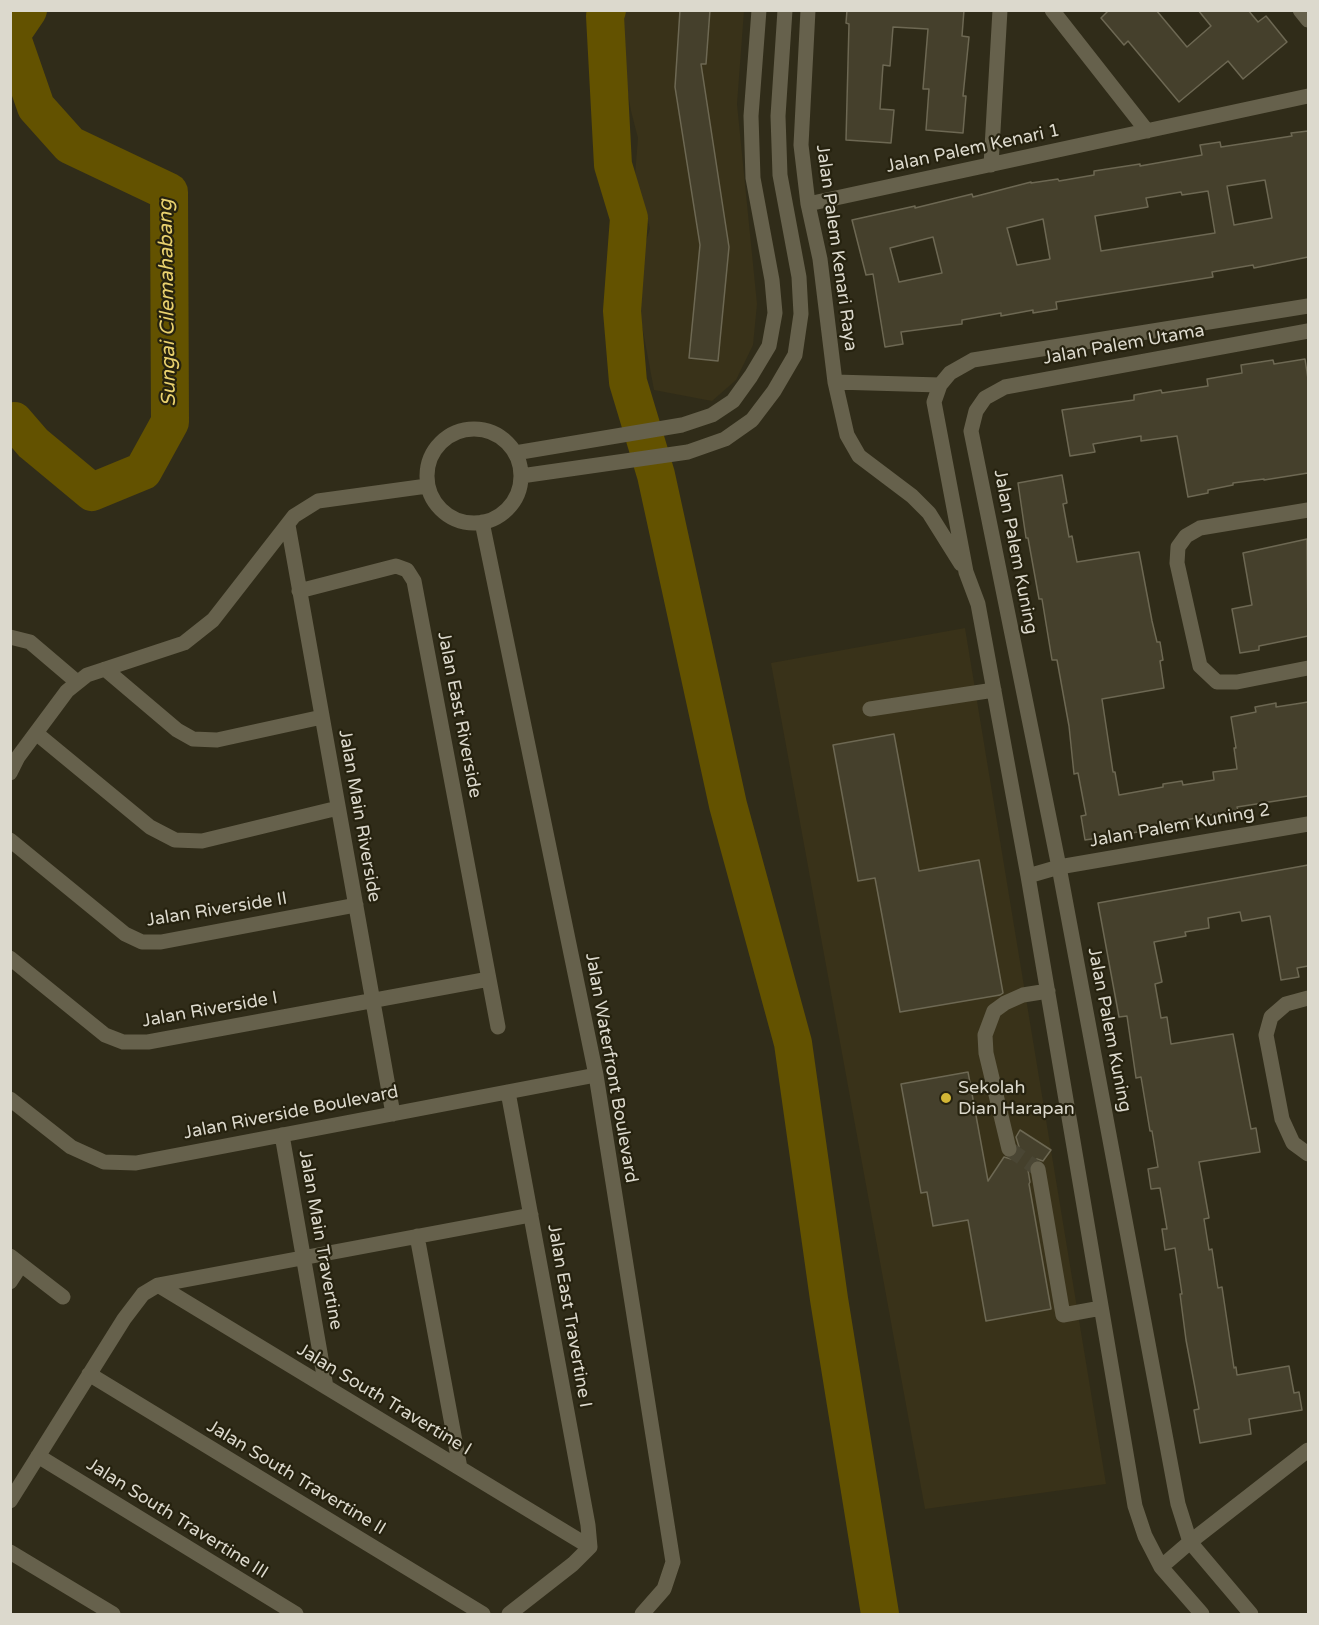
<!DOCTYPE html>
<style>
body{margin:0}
#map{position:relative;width:1319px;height:1625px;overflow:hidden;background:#302c19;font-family:"Varela Round",sans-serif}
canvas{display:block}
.frame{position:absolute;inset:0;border:12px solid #dcd9cd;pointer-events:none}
</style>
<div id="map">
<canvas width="1319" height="1625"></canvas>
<div class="frame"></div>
</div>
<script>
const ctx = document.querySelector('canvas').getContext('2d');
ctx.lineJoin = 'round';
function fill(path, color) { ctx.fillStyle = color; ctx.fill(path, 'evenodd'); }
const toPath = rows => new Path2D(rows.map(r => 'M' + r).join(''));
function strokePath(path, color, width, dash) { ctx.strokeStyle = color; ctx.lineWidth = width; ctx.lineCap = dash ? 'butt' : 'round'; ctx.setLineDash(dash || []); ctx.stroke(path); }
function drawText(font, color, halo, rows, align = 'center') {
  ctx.font = font + ' "Varela Round",sans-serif'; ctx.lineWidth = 4.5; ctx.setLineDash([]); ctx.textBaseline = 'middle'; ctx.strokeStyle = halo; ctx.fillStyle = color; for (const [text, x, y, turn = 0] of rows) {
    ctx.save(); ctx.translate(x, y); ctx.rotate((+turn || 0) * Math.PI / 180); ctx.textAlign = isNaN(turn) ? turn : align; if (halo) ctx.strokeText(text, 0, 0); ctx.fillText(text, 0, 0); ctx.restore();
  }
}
fill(toPath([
 [620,11,744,11,737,104,757,304,753,345,736,380,712,401,654,390,637,299,643,251,650,229,647,216,636,196,635,175,638,138,631,111,620,48],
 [965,628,1106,1484,925,1509,771,663]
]), '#393219');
strokePath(toPath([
 [607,10,605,16,613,165,629,218,622,311,628,382,656,475,728,805,793,1043,829,1299,880,1614],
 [10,423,14,421,33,443,92,492,143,471,170,422,169,192,70,145,36,107,11,35,28,10]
]), '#635200', 38);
const building = toPath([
 [680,10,710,10,706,64,701,64,729,247,718,361,689,358,700,245,675,87,680,10],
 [847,10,964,10,962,36,969,37,963,96,966,96,963,133,926,130,929,89,923,89,928,29,893,27,890,66,883,65,880,109,894,110,891,143,846,140,849,24,846,23,847,10],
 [1109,10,1156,10,1187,47,1211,26,1198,10,1248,10,1258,22,1266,16,1287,42,1243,79,1228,61,1179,102,1128,41,1124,45,1101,18,1109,10],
 [1308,131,1308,257,1254,268,1253,265,1212,272,1213,277,1056,302,1057,309,1033,313,1033,310,1001,316,1001,313,962,320,962,324,901,332,903,344,885,347,873,274,866,275,852,220,915,206,915,208,972,194,973,197,1031,182,1031,183,1058,179,1059,181,1094,175,1094,171,1140,164,1140,166,1202,155,1200,145,1220,142,1221,147,1292,136,1291,133,1308,131],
 [1265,180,1272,218,1234,225,1227,186,1265,180],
 [1208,191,1215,233,1101,251,1095,216,1148,207,1146,198,1181,192,1182,195,1208,191],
 [1043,219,1050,259,1017,265,1007,228,1043,219],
 [933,237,942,273,899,282,890,248,933,237],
 [1305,359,1308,379,1308,473,1264,480,1264,479,1233,483,1233,485,1208,490,1208,493,1188,497,1177,436,1141,441,1141,436,1093,444,1095,452,1070,456,1062,410,1134,400,1134,395,1161,390,1162,393,1208,386,1207,379,1242,373,1241,365,1273,360,1274,364,1305,359],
 [1062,475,1067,503,1063,504,1069,537,1072,536,1077,562,1139,552,1152,621,1157,642,1160,642,1163,660,1160,661,1164,688,1102,699,1113,772,1115,772,1119,795,1163,787,1163,784,1182,781,1183,785,1214,780,1213,772,1237,769,1234,748,1236,748,1231,717,1256,712,1255,707,1276,703,1276,707,1308,702,1308,796,1237,807,1238,810,1164,824,1165,828,1085,840,1081,816,1086,815,1078,773,1074,774,1069,726,1057,660,1052,660,1042,599,1039,599,1028,538,1026,538,1018,483,1062,475],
 [1307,539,1308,636,1259,646,1259,650,1240,653,1232,609,1252,605,1243,553,1307,539],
 [894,734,919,871,979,860,1003,993,1000,995,900,1012,875,878,858,881,833,745,894,734],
 [1308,865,1308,966,1297,968,1299,977,1281,980,1270,916,1242,921,1240,912,1208,918,1209,928,1185,932,1186,936,1154,942,1162,982,1155,984,1161,1018,1167,1017,1171,1044,1233,1034,1251,1129,1256,1128,1260,1152,1199,1162,1209,1218,1204,1219,1209,1250,1212,1249,1218,1288,1222,1287,1234,1368,1236,1367,1237,1375,1289,1366,1294,1393,1299,1392,1302,1410,1249,1419,1251,1434,1200,1443,1194,1410,1199,1409,1186,1340,1180,1294,1182,1294,1175,1248,1165,1250,1162,1229,1167,1229,1160,1188,1151,1189,1148,1169,1158,1167,1152,1131,1150,1131,1141,1077,1136,1078,1127,1016,1119,1017,1098,903,1308,865],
 [968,1072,988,1181,1004,1157,1011,1159,1016,1156,1019,1147,1016,1137,1020,1130,1051,1150,1043,1161,1037,1159,1031,1162,1028,1170,1030,1182,1029,1184,1051,1309,986,1321,968,1220,933,1226,927,1192,921,1193,901,1084,968,1072]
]);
fill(building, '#45402c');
strokePath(building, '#6d6853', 1.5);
strokePath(toPath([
 [1009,1149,1038,1169]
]), '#4a4634', 15, [15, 8]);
strokePath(toPath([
 [808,10,801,145,808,204,820,259,835,382,847,435,859,456,912,496,929,513,961,564],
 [1052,10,1147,131],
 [1300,10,1308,20],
 [991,165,1000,10],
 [808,204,1308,96],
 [835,382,940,385],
 '427 476a47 47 0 1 1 94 0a47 47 0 1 1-94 0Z',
 [515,453,682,425,712,415,733,401,751,376,769,346,775,313,772,280,753,178,751,116,759,10],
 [521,476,688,452,725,439,752,420,774,391,795,355,801,314,799,277,780,175,778,116,785,10],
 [1308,510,1200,528,1186,536,1178,547,1177,563,1200,666,1217,682,1237,682,1308,668],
 [482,522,596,1075,673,1562,664,1589,642,1614],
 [288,525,393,1114],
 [299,591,396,566,407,570,414,581,498,1027],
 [10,637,30,642,77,682],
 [105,669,177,730,193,739,217,740,322,717],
 [870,709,994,690],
 [36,733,150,827,175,840,202,841,338,808],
 [10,773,18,757,67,691,87,675,184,643,213,620,294,516,318,501,427,486],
 [10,840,125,934,142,942,161,942,356,905],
 [1028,876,1059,867,1308,824],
 [10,958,105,1035,123,1042,148,1042,489,979],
 [1308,998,1286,1004,1271,1017,1266,1035,1282,1119,1293,1143,1308,1154],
 [508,1092,588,1525,590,1547],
 [10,1099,71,1147,104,1162,136,1163,596,1075],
 [282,1135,326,1387],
 [1009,1149,986,1053,985,1035,994,1011,1005,1003,1023,995,1048,991],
 [1038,1169,1063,1315,1101,1308],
 [417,1236,460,1468],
 [10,1256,63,1297],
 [10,1282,21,1265],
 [158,1285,590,1547],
 [89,1374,483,1614],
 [38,1456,296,1614],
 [10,1501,124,1319,143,1294,158,1285,531,1215],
 [10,1552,113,1614],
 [1161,1567,1190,1542,1308,1450],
 [509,1614,573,1564,590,1547],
 [1202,1614,1161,1567,1145,1536,1135,1506,1028,876,978,604,966,572,934,402,940,385,950,373,973,360,1308,306],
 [1251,1614,1190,1542,1178,1504,1059,867,971,431,976,411,985,398,1005,387,1308,331]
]), '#66614c', 15);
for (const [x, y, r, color] of [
 [946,1098,6,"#d3b635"]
]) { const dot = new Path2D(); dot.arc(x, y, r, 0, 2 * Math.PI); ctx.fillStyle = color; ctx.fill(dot); strokePath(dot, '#26220f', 2); }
drawText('18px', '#dcd9cd', '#26220f', [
 ["Jalan Palem Kenari 1",973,149,-12],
 ["Jalan Palem Kenari Raya",836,248,82],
 ["Jalan Palem Utama",1124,345,-10],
 ["Jalan Palem Kuning",1015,552,79],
 ["Jalan East Riverside",459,715,79],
 ["Jalan Main Riverside",359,816,80],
 ["Jalan Palem Kuning 2",1180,826,-10],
 ["Jalan Riverside II",217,910,-9],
 ["Jalan Riverside I",210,1010,-10],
 ["Jalan Palem Kuning",1109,1030,79],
 ["Jalan Waterfront Boulevard",611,1068,80],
 ["Jalan Riverside Boulevard",291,1113,-11],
 ["Jalan Main Travertine",320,1240,80],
 ["Jalan East Travertine I",569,1316,80],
 ["Jalan South Travertine I",384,1400,31],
 ["Jalan South Travertine II",296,1478,31],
 ["Jalan South Travertine III",177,1519,32]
]);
drawText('18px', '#dcd9cd', '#26220f', [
 ["Sekolah",958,1088],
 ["Dian Harapan",958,1109]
], 'left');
drawText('italic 20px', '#e9d16e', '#26220f', [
 ["Sungai Cilemahabang",168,303,-91]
]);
</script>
